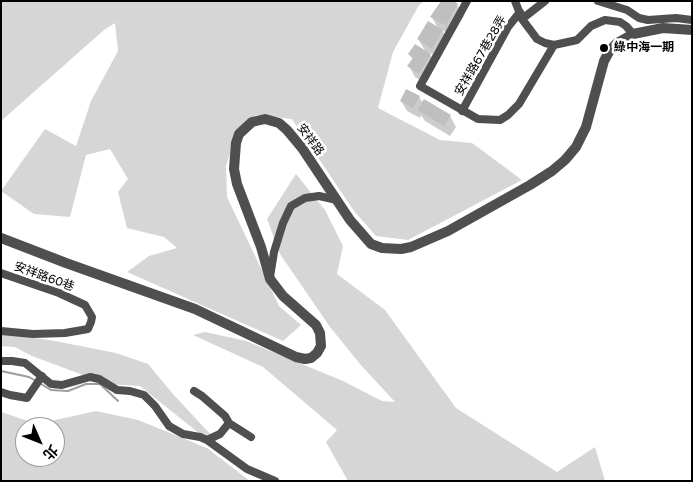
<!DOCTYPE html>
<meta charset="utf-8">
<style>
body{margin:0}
#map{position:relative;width:693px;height:482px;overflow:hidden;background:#fff;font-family:"Varela Round","Noto Sans TC",sans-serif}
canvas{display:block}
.frame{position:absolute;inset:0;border:2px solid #000;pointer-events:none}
.north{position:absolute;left:15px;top:417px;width:50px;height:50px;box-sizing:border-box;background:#fff;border:1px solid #999;border-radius:50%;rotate:134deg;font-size:14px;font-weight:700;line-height:20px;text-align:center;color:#000}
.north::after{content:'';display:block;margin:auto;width:18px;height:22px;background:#000;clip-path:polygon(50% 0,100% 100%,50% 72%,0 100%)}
</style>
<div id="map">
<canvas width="693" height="482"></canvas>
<div class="frame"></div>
<div class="north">北</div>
</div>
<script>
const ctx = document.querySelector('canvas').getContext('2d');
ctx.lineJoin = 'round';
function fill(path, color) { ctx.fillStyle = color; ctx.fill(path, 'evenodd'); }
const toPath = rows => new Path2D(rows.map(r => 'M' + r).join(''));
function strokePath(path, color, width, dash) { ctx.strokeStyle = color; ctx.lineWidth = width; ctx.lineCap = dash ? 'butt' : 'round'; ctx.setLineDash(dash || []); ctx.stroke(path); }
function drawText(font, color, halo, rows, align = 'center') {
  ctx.font = font + ' "Varela Round","Noto Sans TC",sans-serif'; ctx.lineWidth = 5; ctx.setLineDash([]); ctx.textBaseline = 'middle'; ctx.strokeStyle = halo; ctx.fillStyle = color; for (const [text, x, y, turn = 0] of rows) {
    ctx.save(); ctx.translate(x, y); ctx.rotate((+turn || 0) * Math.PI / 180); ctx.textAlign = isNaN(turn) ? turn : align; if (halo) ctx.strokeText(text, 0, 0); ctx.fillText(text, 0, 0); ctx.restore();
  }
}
fill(toPath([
 [1,1,424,1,419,5,393,52,378,108,440,140,472,143,522,180,408,240,376,236,354,211,292,119,256,115,238,129,226,166,227,197,279,306,301,325,283,341,127,272,149,256,177,248,164,237,127,228,118,192,128,179,110,149,86,155,70,217,34,214,1,191,45,129,76,146,91,101,118,51,115,23,104,30,1,121],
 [296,174,325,210,343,246,337,274,385,310,456,408,557,472,595,447,605,481,348,481,326,442,337,430,263,367,193,335,205,332,246,341,343,381,382,401,395,402,360,364,330,327,280,254,267,219],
 [1,333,55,341,116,353,148,364,173,394,211,435,200,434,140,386,107,384,32,356,15,347,1,346],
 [96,411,138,420,207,448,250,481,1,481,1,412,37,424],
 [25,427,55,427,55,457,25,457]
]), '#d6d6d6');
fill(toPath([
 [452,1,457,5,464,16,452,36,442,30,449,42,438,58,429,52,436,66,425,83,415,77,409,66,413,60,409,54,426,52,418,39,438,29,432,17],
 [419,97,423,103,450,116,456,127,450,136,425,121,421,115,420,118,407,111,401,101]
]), '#0003');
strokePath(toPath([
 [1,371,29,377,36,381],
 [41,384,51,390,68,391,86,384,100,384,118,401]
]), '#9d9d9d', 2);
fill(toPath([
 [441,1,454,1,458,4,446,26,430,17],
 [428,21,443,30,432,49,417,39],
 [415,44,431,54,419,74,407,66,413,58,408,54],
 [406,89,420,96,413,108,400,101],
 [424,99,451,115,444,126,417,110]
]), '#bfbfbf');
strokePath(toPath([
 [467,1,420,86,478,119,500,120,508,115,519,104,554,45],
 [515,1,522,19,537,39,545,43,554,45,577,40,591,26,605,20,620,22,626,26,633,34],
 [598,1,627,10,639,18,648,20,676,18,692,20],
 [522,19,545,1],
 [462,111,508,27,520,12],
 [1,273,59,293,85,305,92,317,91,322,88,329,65,333,33,334,1,331],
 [270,277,274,252,283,223,291,206,305,198,319,196,337,200],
 [1,361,12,361,25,363,51,384,62,385,90,377,99,379,117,390,130,391,144,395,155,406,169,426,183,434,200,437,207,440,220,434,229,423,225,416,202,396,194,391],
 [1,392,10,395,27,398,42,376],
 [229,423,251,437],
 [207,440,247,469,275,481]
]), '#4f4f4f', 8);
strokePath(toPath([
 [1,238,66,263,195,309,296,357,305,359,311,358,317,353,321,346,320,333,316,325,283,296,270,279,261,247,237,184,234,169,236,143,239,134,252,122,265,119,279,123,287,130,302,148,350,220,371,244,382,248,401,249,411,247,448,231,530,185,552,171,565,160,576,147,586,127,604,61,610,50,617,43,633,34,663,28,692,30]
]), '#4f4f4f', 10);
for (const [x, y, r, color] of [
 [604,48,5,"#000"]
]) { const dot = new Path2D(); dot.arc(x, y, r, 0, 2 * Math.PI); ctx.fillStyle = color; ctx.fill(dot); strokePath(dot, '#fff', 2); }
drawText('bold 12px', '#000', '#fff', [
 ["綠中海一期",614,48]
], 'left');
drawText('12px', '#000', '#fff', [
 ["安祥路67巷28弄",481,56,-60],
 ["安祥路",310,140,53],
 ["安祥路60巷",44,277,20]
]);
</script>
